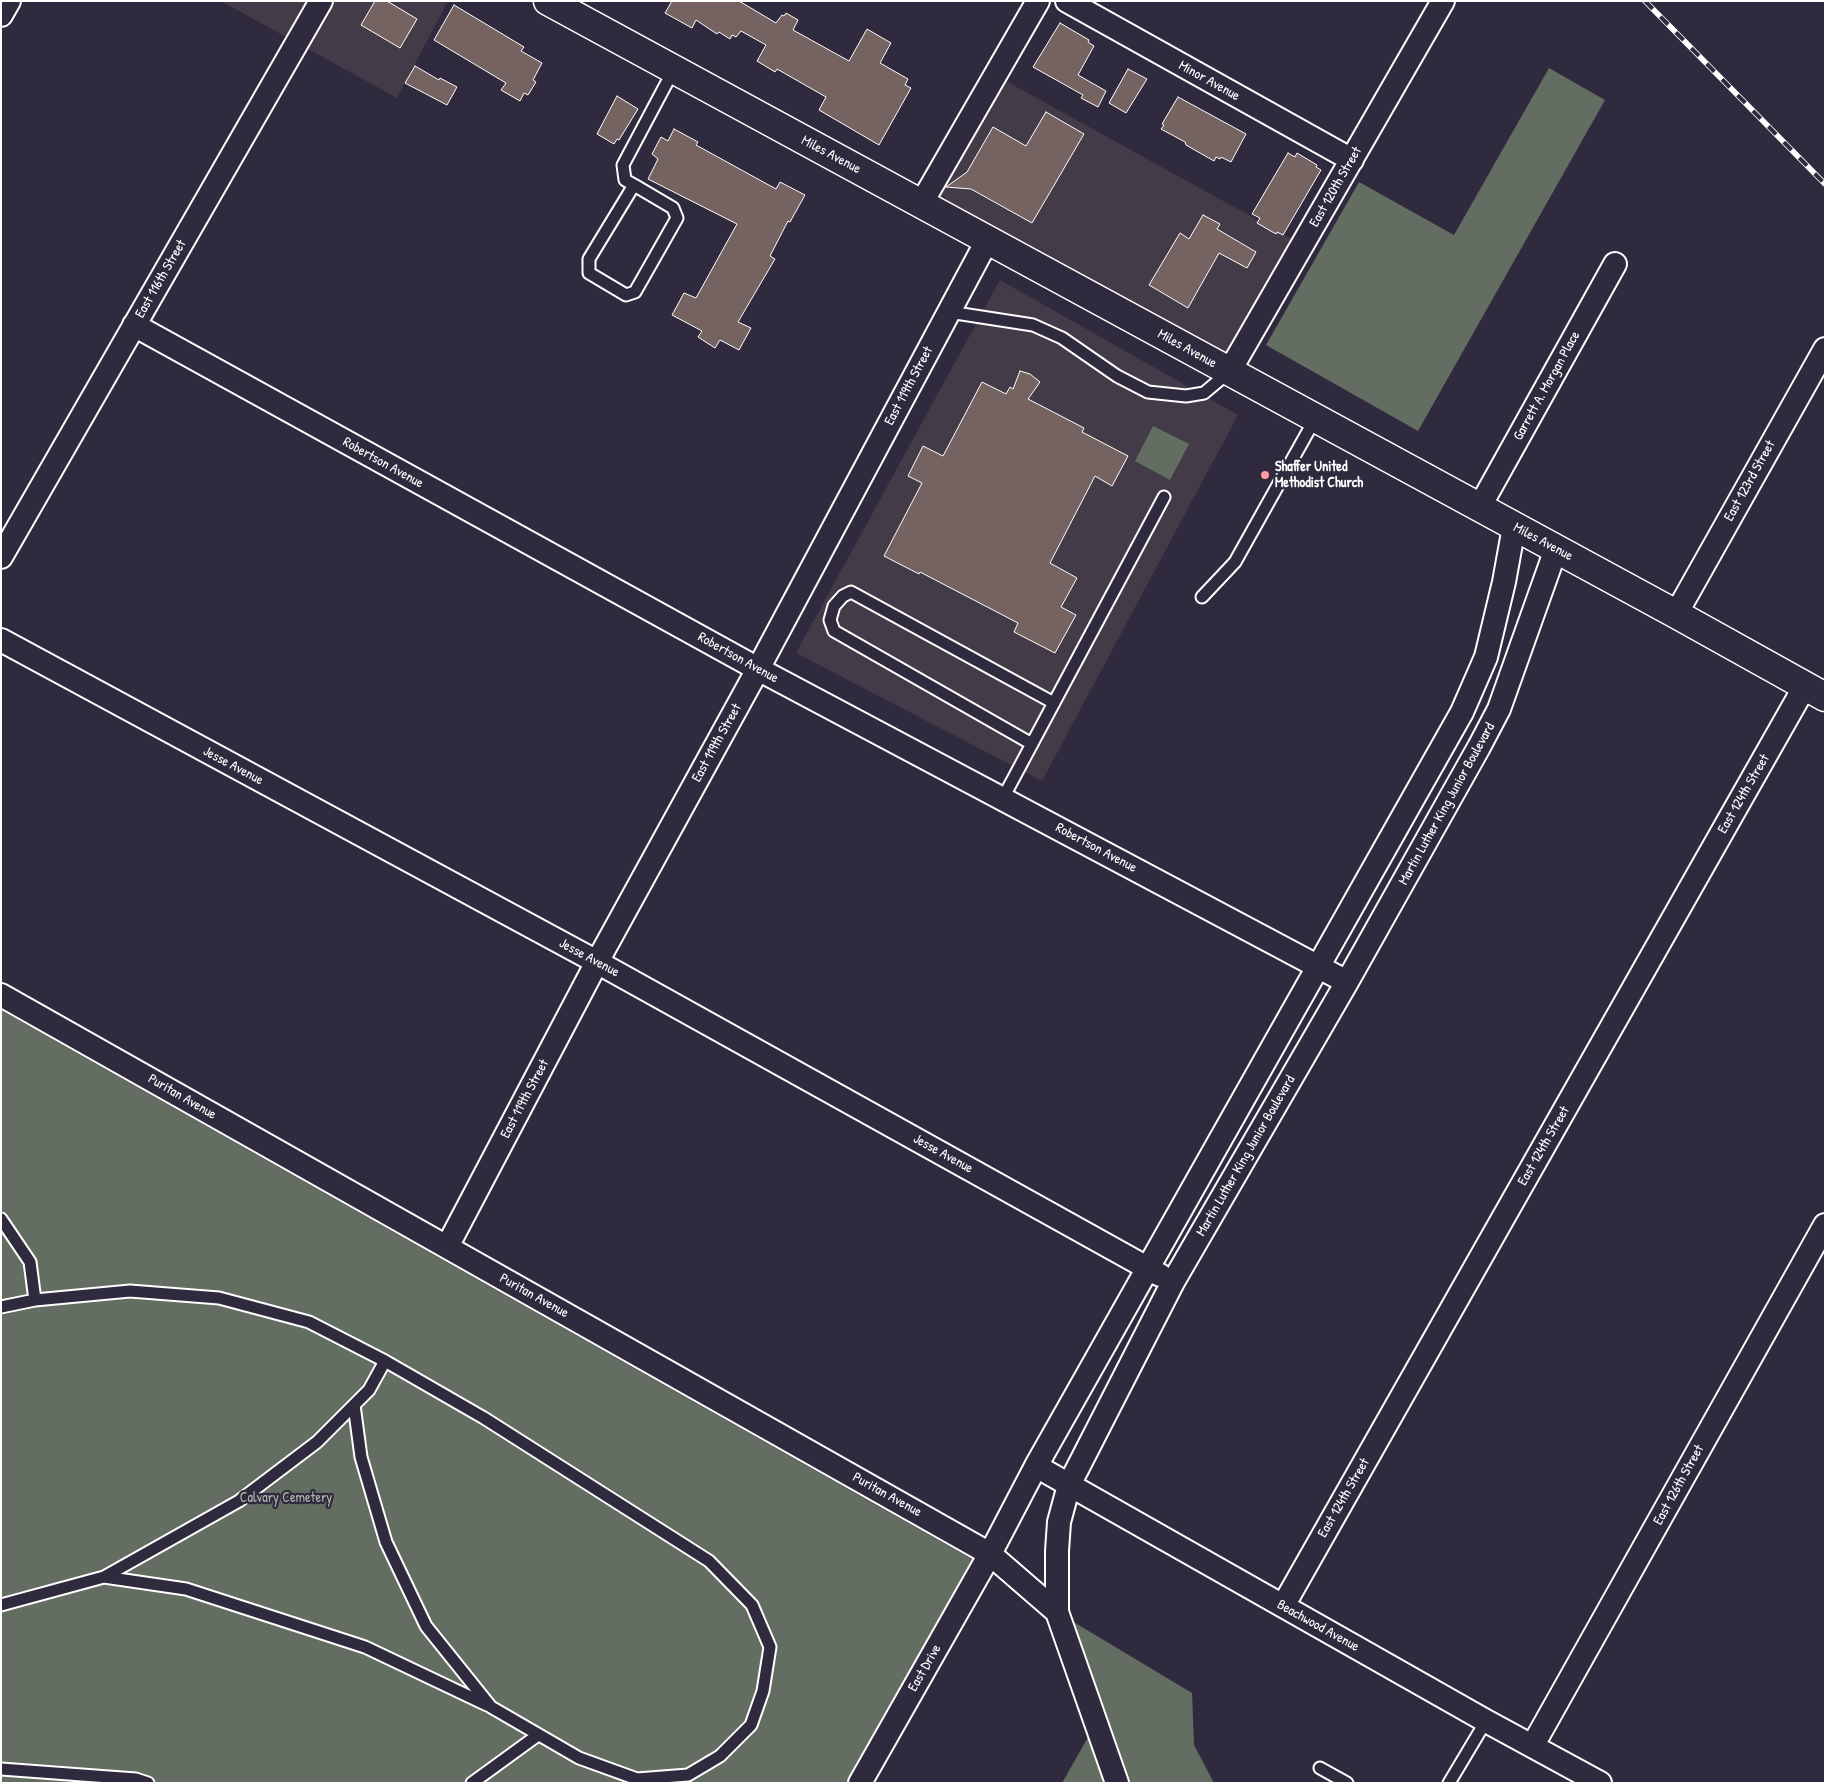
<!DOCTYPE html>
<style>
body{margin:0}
#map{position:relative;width:1826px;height:1784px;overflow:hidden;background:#2f2a3d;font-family:"Patrick Hand",sans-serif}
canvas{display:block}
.frame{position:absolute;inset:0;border:2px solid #fff;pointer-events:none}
</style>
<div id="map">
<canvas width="1826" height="1784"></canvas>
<div class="frame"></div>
</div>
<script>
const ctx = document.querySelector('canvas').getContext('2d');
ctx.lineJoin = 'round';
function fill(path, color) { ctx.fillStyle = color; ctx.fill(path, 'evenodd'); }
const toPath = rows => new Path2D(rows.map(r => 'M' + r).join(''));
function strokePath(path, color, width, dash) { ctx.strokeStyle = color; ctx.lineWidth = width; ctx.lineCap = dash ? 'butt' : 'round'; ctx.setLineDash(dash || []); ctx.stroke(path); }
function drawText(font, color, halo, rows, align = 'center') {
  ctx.font = font + ' "Patrick Hand",sans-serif'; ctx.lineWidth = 4.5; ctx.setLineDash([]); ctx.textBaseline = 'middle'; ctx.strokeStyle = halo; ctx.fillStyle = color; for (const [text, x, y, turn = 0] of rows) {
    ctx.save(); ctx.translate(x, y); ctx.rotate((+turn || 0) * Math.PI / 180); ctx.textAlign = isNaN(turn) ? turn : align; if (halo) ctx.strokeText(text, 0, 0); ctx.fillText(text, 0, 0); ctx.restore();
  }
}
fill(toPath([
 [221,1,448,1,397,98],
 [995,75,1303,245,1229,372,921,204],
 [1000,280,1238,415,1042,781,796,653]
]), '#443b48');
fill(toPath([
 [1549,68,1605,100,1418,431,1266,345,1359,182,1454,235],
 [1153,426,1189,444,1170,480,1135,461],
 [1,1010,977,1562,852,1783,1,1783],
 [1057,1612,1192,1693,1194,1745,1214,1783,1062,1783,1096,1723]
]), '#646d61');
const building = toPath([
 [375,1,387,1,417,19,400,48,361,25,375,1],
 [672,1,739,1,776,23,782,15,784,16,786,13,798,20,793,30,849,61,867,29,891,43,880,63,908,79,905,85,911,88,879,145,819,110,826,97,777,69,775,72,757,61,766,45,741,31,736,37,732,35,730,39,719,32,717,34,696,20,692,28,665,13,672,1],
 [454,5,524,47,521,51,542,63,533,80,536,82,528,95,524,93,520,101,501,90,506,83,434,40,454,5],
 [1060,23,1089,40,1088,42,1094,46,1078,75,1106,91,1098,107,1081,98,1083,95,1033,67,1060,23],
 [415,66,439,80,440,78,457,87,447,105,405,83,415,66],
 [1128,69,1147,79,1126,113,1109,103,1128,69],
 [617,96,638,109,619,140,617,139,614,144,597,134,617,96],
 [1178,97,1246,134,1231,162,1221,157,1220,159,1216,157,1214,161,1186,145,1185,142,1161,129,1164,125,1162,124,1178,97],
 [1046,112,1084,134,1032,223,971,189,946,187,967,172,993,127,1026,146,1046,112],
 [674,129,698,142,696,145,776,189,780,182,805,195,790,222,788,221,770,256,775,259,738,322,751,328,739,350,720,340,715,348,698,337,702,331,672,315,684,293,696,298,737,224,648,179,658,159,652,154,661,137,668,141,674,129],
 [1288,153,1295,157,1297,153,1317,165,1316,167,1321,170,1283,235,1277,232,1276,234,1257,223,1260,218,1252,214,1288,153],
 [1203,215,1220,224,1217,229,1256,252,1247,268,1219,253,1188,308,1149,285,1180,233,1189,239,1203,215],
 [1020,371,1030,374,1040,382,1028,399,1084,428,1082,432,1128,456,1112,486,1095,476,1050,563,1077,578,1061,607,1076,615,1055,653,1014,632,1018,623,920,572,919,574,884,556,922,483,908,476,923,446,943,456,982,382,1006,394,1010,387,1013,389,1020,371]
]);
fill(building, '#756362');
strokePath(building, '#fff', 1);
const service = toPath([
 [634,185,589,259,589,273,626,295,635,292,677,218,673,208,634,185,625,180,623,165,673,71],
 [949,312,1033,325,1062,338,1117,376,1148,392,1186,396,1204,393,1229,372],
 [1202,597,1235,562,1315,419],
 [1032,744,834,631,830,620,834,606,843,596,851,592,1054,703],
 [1003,798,1164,497],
 [1,1219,30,1262,35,1300],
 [1,1307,35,1300,130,1291,219,1298,309,1322,385,1361,484,1418,709,1561,752,1605,770,1647,763,1691,751,1725,720,1756,688,1775,637,1779,579,1758,491,1707,426,1626,386,1542,361,1457,354,1405],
 [104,1577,186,1589,365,1647,487,1705],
 [1,1605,104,1577,239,1501,317,1442,369,1390,385,1361],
 [1320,1768,1347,1783],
 [1,1769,136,1779,148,1783],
 [472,1783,538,1735],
 [1449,1783,1486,1721]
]);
const minor = toPath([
 [1067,1,1352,160],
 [1,15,9,1],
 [921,204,1038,1],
 [134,325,758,669,1347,982],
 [1229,372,1443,1],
 [1479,508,1615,264],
 [1,557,321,1],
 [1676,614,1825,349],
 [1,640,597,962,1160,1275],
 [1,995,990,1554,1057,1612],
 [447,1247,597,962,758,669,988,239],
 [1036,1466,1486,1721,1600,1783],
 [1283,1606,1805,686],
 [1533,1745,1825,1225],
 [860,1783,990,1554,1036,1466,1462,712,1486,657,1504,582,1514,527],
 [1117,1783,1057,1612,1057,1551,1059,1522,1069,1485,1173,1282,1347,982,1479,747,1499,709,1556,549]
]);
const primary = toPath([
 [548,1,1676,614,1825,697]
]);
strokePath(service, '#fff', 15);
strokePath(minor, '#fff', 26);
strokePath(primary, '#fff', 31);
strokePath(service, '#2f2a3d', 11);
strokePath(minor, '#2f2a3d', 22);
strokePath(primary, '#2f2a3d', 28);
const rail = toPath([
 [1645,1,1825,184]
]);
strokePath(rail, '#fff', 5.5);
strokePath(rail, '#2f2a3d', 4, [11]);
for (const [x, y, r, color] of [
 [1265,475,5,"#ff9aa2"]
]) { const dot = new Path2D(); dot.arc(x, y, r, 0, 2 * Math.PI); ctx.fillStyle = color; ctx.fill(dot); strokePath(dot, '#2f2a3d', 2); }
drawText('14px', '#fff', '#2f2a3d', [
 ["Minor Avenue",1209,81,29],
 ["Miles Avenue",831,155,28],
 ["East 120th Street",1336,187,-60],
 ["East 116th Street",161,279,-60],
 ["Miles Avenue",1187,349,29],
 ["East 119th Street",909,386,-62],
 ["Garrett A. Morgan Place",1547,386,-61],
 ["Robertson Avenue",383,463,29],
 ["East 123rd Street",1750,481,-61],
 ["Miles Avenue",1543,542,28],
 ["Robertson Avenue",738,658,29],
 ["East 119th Street",717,743,-61],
 ["Jesse Avenue",233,766,28],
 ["East 124th Street",1744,794,-60],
 ["Martin Luther King Junior Boulevard",1447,804,-61],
 ["Robertson Avenue",1096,848,28],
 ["Jesse Avenue",589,958,28],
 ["Puritan Avenue",182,1097,30],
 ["East 119th Street",525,1099,-62],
 ["East 124th Street",1544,1146,-60],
 ["Jesse Avenue",943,1154,29],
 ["Martin Luther King Junior Boulevard",1246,1156,-60],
 ["Puritan Avenue",534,1296,29],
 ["East 126th Street",1679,1485,-61],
 ["Puritan Avenue",887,1495,29],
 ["East 124th Street",1344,1498,-60],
 ["Beachwood Avenue",1318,1626,29],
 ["East Drive",925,1668,-60]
]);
drawText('bold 14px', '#fff', '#2f2a3d', [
 ["Shaffer United",1275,467],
 ["Methodist Church",1275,483]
], 'left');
drawText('14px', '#b2b6b0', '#2f2a3d', [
 ["Calvary Cemetery",286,1498]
]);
</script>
